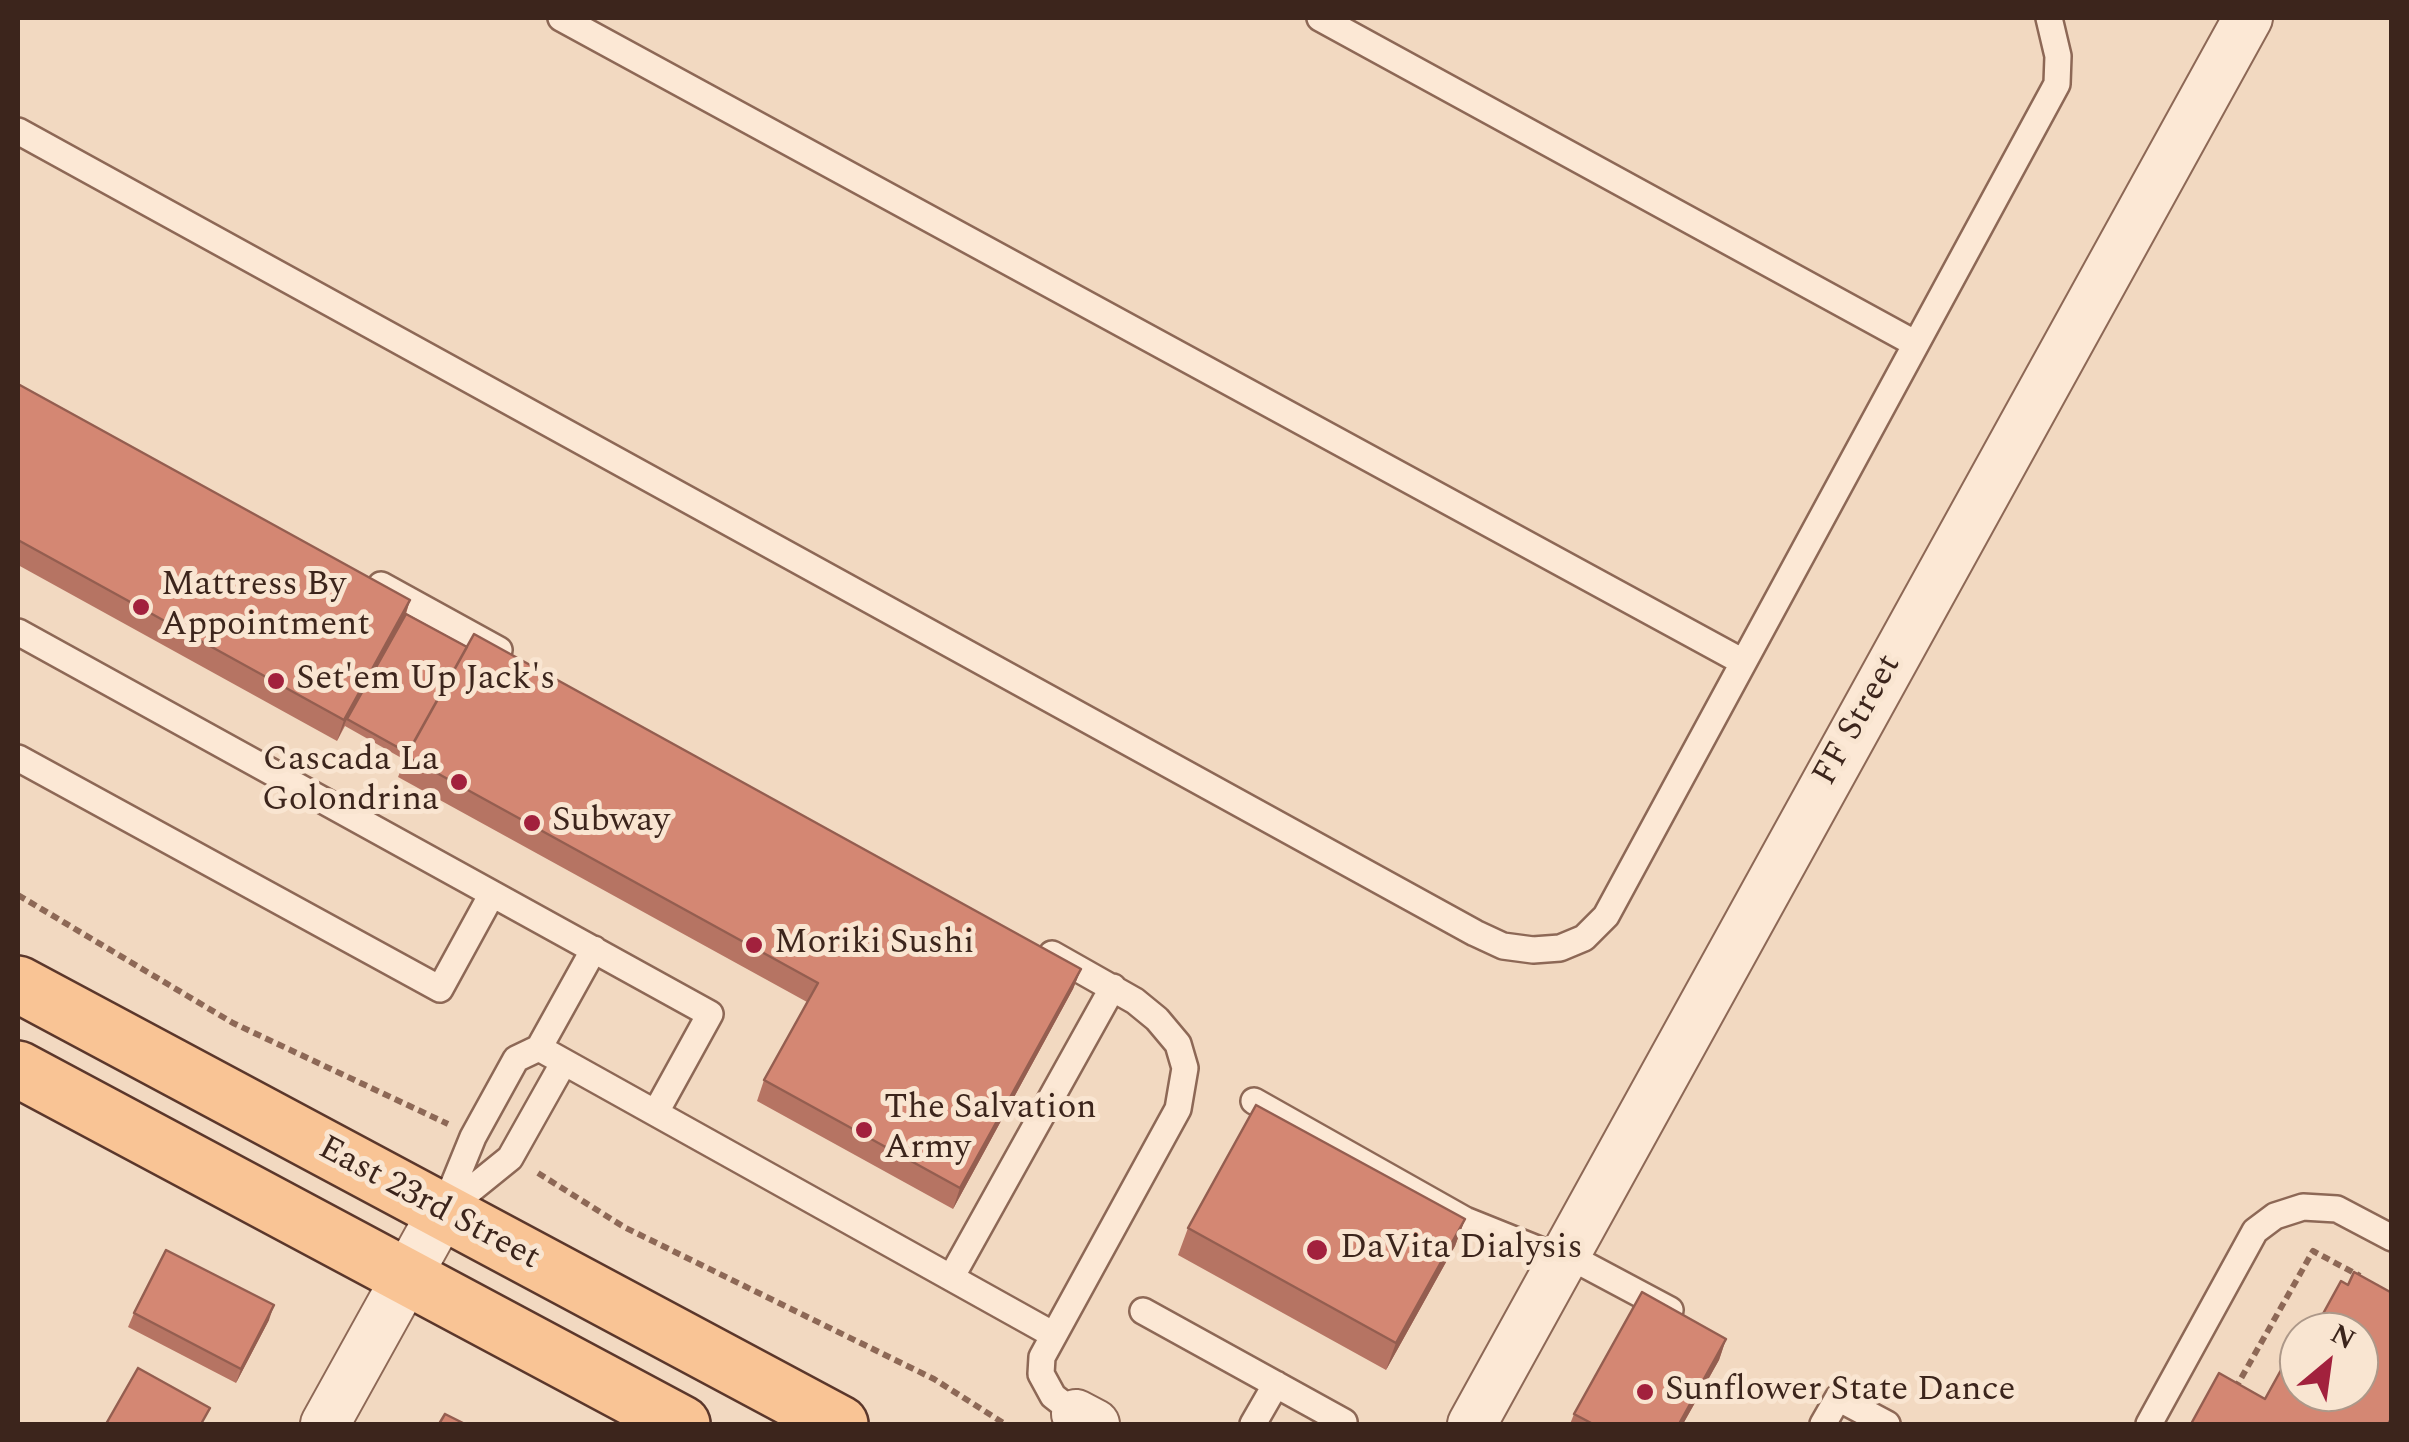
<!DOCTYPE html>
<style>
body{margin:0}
#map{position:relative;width:2409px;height:1442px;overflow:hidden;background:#f2d9c1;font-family:Spectral,serif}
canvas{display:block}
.frame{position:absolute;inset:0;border:20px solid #3c251c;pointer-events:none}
.north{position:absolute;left:2279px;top:1312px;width:100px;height:100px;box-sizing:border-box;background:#f9e5d1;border:2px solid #ad9889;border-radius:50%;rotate:29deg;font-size:28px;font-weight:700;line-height:40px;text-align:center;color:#3c251c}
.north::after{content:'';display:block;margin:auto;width:35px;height:45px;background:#a2213d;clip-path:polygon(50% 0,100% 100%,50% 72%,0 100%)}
</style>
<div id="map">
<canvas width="2409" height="1442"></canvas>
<div class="frame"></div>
<div class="north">N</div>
</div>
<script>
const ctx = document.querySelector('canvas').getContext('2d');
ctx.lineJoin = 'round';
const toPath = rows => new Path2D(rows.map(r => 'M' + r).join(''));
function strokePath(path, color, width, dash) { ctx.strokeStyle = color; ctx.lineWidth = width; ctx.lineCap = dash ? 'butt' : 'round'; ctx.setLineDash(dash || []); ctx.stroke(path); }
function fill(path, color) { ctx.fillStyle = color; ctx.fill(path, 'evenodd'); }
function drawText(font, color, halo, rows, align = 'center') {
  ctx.font = font + ' Spectral,serif'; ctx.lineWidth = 10; ctx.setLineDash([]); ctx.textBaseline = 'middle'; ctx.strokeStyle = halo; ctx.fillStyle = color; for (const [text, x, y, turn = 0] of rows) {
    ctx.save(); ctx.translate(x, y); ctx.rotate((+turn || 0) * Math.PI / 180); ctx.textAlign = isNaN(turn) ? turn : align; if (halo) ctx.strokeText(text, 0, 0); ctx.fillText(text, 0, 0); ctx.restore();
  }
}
const lane = toPath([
 [561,18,1743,662],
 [1320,18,1916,344],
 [18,131,1475,933,1503,946,1533,950,1560,948,1584,938,1606,916,2057,84,2058,56,2049,18],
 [381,585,499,650],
 [18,632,710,1014,656,1112],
 [18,758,440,989,492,894],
 [594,949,539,1048,1052,1334],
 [1052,954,1135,1001,1157,1019,1178,1044,1185,1068,1178,1109,1042,1357,1041,1374,1053,1396,1076,1414],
 [1254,1101,1465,1220,1562,1259],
 [444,1208,473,1137,516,1059,539,1048],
 [442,1213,510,1158,564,1062],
 [1565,1254,1670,1310],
 [952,1276,1113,987],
 [1143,1311,1344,1422],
 [1253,1424,1276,1384],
 [1823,1424,1838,1398,1887,1424],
 [2149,1424,2255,1231,2275,1216,2303,1207,2337,1209,2392,1238]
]);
const street = toPath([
 [1076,1414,1095,1424],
 [325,1424,442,1213],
 [1472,1424,2248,18]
]);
const primary = toPath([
 [18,984,840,1424],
 [18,1069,682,1424]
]);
strokePath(lane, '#8d6856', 30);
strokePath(street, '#8d6856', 52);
strokePath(primary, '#5b372b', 60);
strokePath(toPath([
 [18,895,233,1023,448,1124],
 [538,1173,624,1227,934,1379,1005,1424],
 [2235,1389,2313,1251,2360,1276]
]), '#8d6856', 6, [8, 5]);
strokePath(lane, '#fce8d5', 25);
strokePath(street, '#fce8d5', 48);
strokePath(primary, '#f9c495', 55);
fill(toPath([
 [18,384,410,600,406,614,1081,969,1073,989,953,1209,757,1101,764,1080,807,1002,398,777,405,760,345,726,337,741,18,565],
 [1465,1219,1455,1246,1386,1370,1178,1255,1188,1228],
 [134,1313,269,1320,236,1383,128,1327],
 [1726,1339,1719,1360,1683,1424,1570,1424,1574,1414]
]), '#b67463');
fill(toPath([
 [410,600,403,621,347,719,337,741,344,720],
 [1081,969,1073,989,953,1209,960,1188],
 [1465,1219,1455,1246,1386,1370,1396,1343],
 [274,1305,269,1320,236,1383,241,1369],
 [1726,1339,1719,1360,1683,1424,1679,1424]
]), '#945e50');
const building = toPath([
 [18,384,410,600,344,720,18,540,18,384],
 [406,614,467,647,408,753,347,719,406,614],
 [474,634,1081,969,960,1188,764,1080,818,983,406,756,474,634],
 [1256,1105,1465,1219,1396,1343,1188,1228,1256,1105],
 [166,1250,274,1305,241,1369,134,1313,166,1250],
 [2354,1272,2392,1293,2392,1417,2388,1424,2191,1424,2219,1373,2265,1399,2286,1361,2295,1366,2299,1358,2299,1392,2359,1392,2359,1332,2313,1332,2341,1281,2348,1285,2354,1272],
 [1642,1292,1726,1339,1679,1424,1593,1424,1574,1414,1642,1292],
 [138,1368,210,1408,201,1424,106,1424,138,1368],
 [445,1414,465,1424,439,1424,445,1414]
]);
fill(building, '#d48773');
strokePath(building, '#945e50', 2.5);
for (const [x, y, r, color] of [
 [141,607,10,"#a2213d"],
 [276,681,10,"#a2213d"],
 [459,782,10,"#a2213d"],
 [532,823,10,"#a2213d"],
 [754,945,10,"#a2213d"],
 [864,1130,10,"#a2213d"],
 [1317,1250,12,"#a2213d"],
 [1645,1392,10,"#a2213d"]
]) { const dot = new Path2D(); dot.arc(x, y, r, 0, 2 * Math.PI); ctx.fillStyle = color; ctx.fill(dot); strokePath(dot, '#f9e5d1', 4); }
drawText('35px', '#3c251c', '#f9e5d1', [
 ["Mattress By",161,587],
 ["Appointment",161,627],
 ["Set'em Up Jack's",296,681],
 ["Cascada La",439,762,"right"],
 ["Golondrina",439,802,"right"],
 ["Subway",552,823],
 ["Moriki Sushi",774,945],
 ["The Salvation",884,1110],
 ["Army",884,1150],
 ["DaVita Dialysis",1340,1250],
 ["Sunflower State Dance",1665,1392]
], 'left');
drawText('35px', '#3c251c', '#f9e5d1', [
 ["FF Street",1859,721,-61],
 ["East 23rd Street",428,1205,28]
]);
</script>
